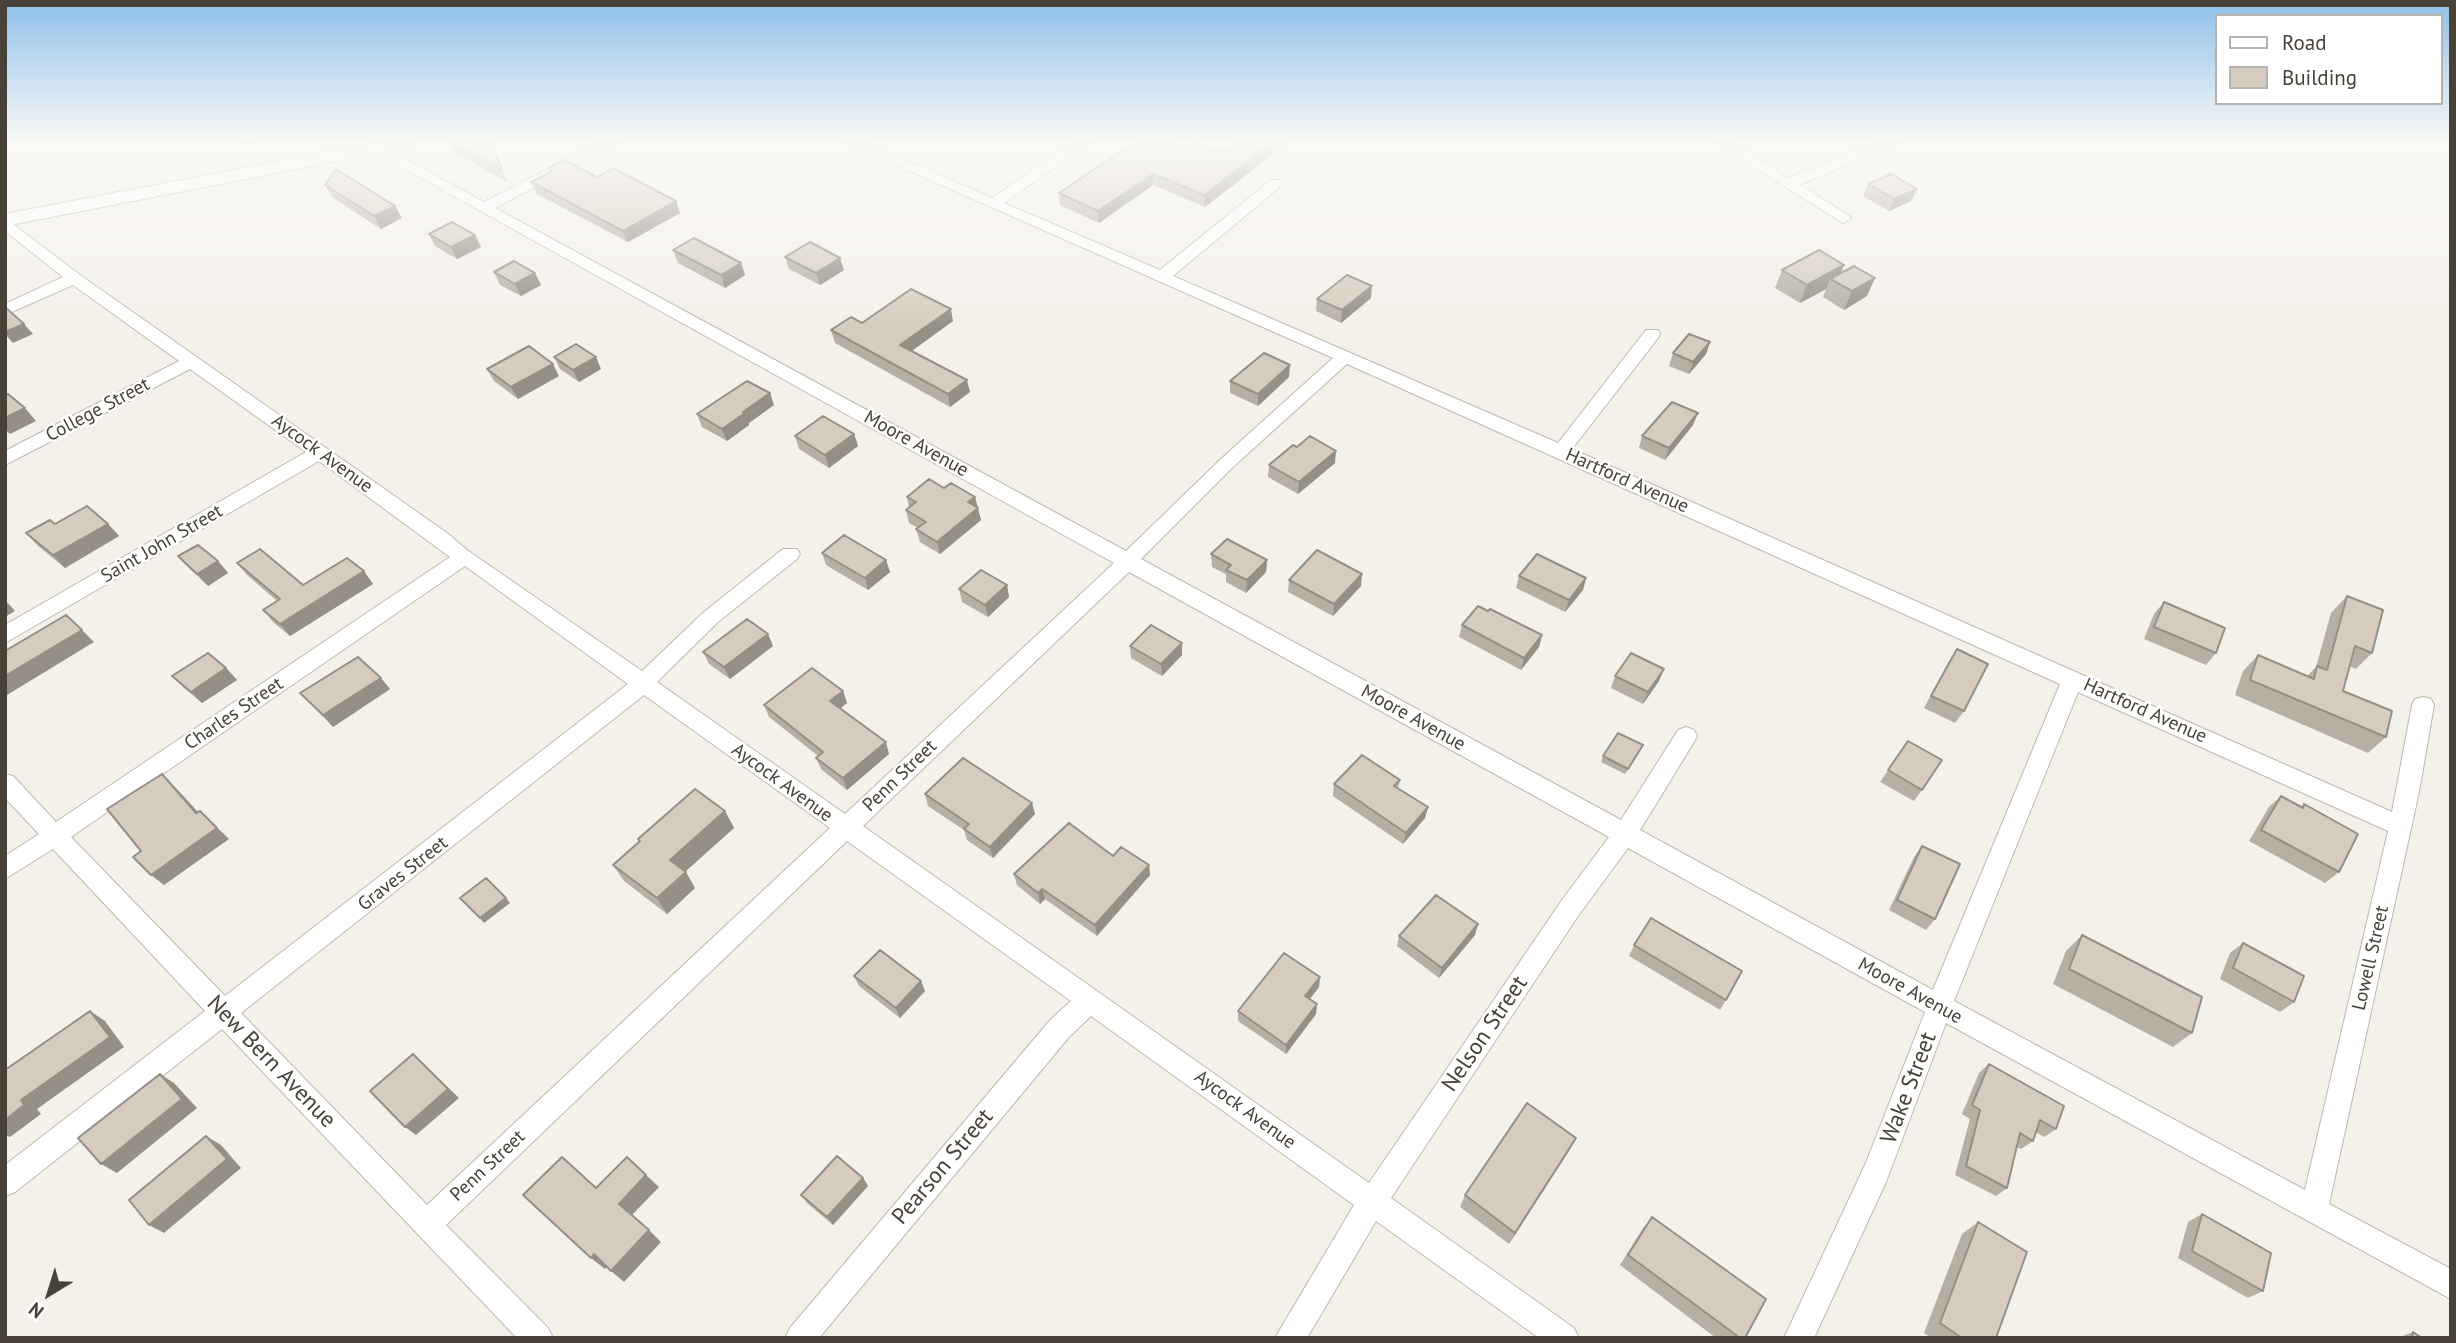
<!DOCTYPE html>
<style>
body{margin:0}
#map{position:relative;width:2456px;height:1343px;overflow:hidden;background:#f4f1ea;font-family:"PT Sans",sans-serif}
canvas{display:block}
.frame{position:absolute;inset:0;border:7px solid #484138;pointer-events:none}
.legend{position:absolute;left:2215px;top:14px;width:228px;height:91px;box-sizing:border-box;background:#fff;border:2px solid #b6b3af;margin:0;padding:9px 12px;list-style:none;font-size:21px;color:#484138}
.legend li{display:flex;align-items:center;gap:14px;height:35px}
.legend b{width:35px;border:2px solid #b6b3af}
.north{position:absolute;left:14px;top:1259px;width:70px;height:70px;-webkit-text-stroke:5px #fff;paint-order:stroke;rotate:218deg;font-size:19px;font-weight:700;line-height:28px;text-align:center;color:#484138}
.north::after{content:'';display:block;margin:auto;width:24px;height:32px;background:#484138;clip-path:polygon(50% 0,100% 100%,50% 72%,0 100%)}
</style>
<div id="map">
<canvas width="2456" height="1343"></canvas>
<div class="frame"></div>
<ul class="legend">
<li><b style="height:9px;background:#fff"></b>Road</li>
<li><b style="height:19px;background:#d5ccbf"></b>Building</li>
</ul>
<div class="north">N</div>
</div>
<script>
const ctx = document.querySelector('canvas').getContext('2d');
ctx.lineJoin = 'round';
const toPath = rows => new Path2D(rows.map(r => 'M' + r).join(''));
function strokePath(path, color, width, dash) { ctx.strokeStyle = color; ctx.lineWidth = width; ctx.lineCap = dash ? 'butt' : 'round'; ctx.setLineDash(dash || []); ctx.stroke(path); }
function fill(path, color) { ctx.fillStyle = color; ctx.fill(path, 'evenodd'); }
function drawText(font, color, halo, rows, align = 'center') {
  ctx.font = font + ' "PT Sans",sans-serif'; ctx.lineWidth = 5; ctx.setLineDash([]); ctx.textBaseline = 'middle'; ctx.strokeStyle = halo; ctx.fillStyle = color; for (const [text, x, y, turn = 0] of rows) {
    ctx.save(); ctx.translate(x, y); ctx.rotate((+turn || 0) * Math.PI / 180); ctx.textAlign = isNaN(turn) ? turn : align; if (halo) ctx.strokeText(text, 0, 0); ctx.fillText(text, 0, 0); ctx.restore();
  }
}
const minor = toPath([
 [601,142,620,142,495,208,1126,551,1222,458,1333,358,844,142,864,142,992,198,1074,142,1091,142,1004,203,1160,270,1271,180,1281,180,1283,183,1281,186,1173,276,1558,443,1646,330,1658,330,1660,334,1658,338,1572,449,2392,812,2412,705,2415,699,2423,697,2431,699,2434,705,2419,792,2329,1204,2451,1269,2451,1299,1946,1023,1886,1182,1814,1338,1784,1338,1865,1165,1925,1012,1628,848,1578,916,1391,1198,1574,1328,1579,1338,1539,1338,1376,1221,1307,1338,1275,1338,1354,1205,1091,1016,1069,1037,819,1338,785,1338,790,1328,1051,1019,1071,1001,847,841,446,1225,548,1328,553,1338,517,1338,222,1029,15,1192,5,1196,5,1165,205,1011,53,849,5,879,5,856,39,834,5,798,5,774,13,776,56,822,450,557,319,461,5,643,5,625,306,452,190,369,5,465,5,451,179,361,73,285,5,315,5,304,63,277,5,231,5,218,80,275,447,533,467,550,642,671,704,612,783,549,797,549,800,554,797,559,718,622,657,682,845,814,1114,563,369,149,371,146,381,146,484,202,601,142],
 [1347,364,2060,684,1933,990,1640,830,1694,742,1697,736,1694,730,1686,727,1678,730,1621,820,1141,559,1234,466,1347,364],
 [465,566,628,684,225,996,71,837,465,566],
 [1129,572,1609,837,1562,900,1369,1183,863,826,1129,572],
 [2078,692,2388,831,2305,1190,1954,1001,2078,692],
 [644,695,830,828,427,1205,241,1013,644,695],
 [1714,142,1732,142,1789,178,1878,142,1898,142,1800,185,1848,215,1851,218,1843,223,1714,142]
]);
const tertiary = toPath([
 [379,142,418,142,409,147,5,226,5,214,379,142]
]);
strokePath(minor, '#bfb8ac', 2);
strokePath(tertiary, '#bfb8ac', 2);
fill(minor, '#fff');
fill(tertiary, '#fff');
fill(toPath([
 [448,142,492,142,507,182,453,152],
 [1136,147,1189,149,1222,153,1282,147,1205,207,1153,185,1099,223,1060,205,1059,193],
 [597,177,676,201,680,213,628,242,537,194,531,182],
 [1868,184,1917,189,1911,201,1889,211,1863,196],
 [325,185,402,218,381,229,332,197],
 [429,234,475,235,481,247,457,259,435,246],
 [673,250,741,263,745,275,725,288,678,263],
 [785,257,844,270,820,285,789,269],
 [1844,265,1840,274,1867,296,1844,310,1823,297,1826,289,1800,303,1775,288,1782,270],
 [494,272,541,285,521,296,500,285],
 [1371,298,1341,323,1316,311,1317,299],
 [953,321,912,351,970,392,950,407,835,343,831,330,862,323],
 [1710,342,1706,354,1689,374,1669,366,1673,353],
 [554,357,601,369,579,382,560,369],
 [487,369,559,376,518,399,494,381],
 [1289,377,1258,406,1230,393,1230,381],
 [774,405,749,423,749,425,727,441,702,427,697,414],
 [1693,425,1665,460,1639,448,1642,436],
 [854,434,858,446,829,468,799,449,795,436],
 [1297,447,1335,463,1298,494,1268,477,1269,465],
 [944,488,975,497,981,520,940,554,920,542,916,529,918,528,909,523,906,510,909,508,907,497],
 [55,524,108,524,119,536,65,568,38,546,26,533],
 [822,553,886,560,890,572,868,590,826,565],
 [1211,554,1267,560,1266,572,1246,593,1226,582,1226,574,1212,567],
 [178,556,218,561,228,573,208,586,189,568],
 [237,563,303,585,364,571,373,584,290,636,273,622,263,610,277,601,247,575],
 [1519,576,1586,578,1583,590,1565,612,1516,588],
 [1289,580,1361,586,1333,616,1288,592],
 [1007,585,1009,597,988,617,962,602,959,589],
 [2347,596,2372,653,2356,669,2349,666,2343,691,2386,737,2368,753,2235,695,2243,671,2258,655,2307,676,2316,667,2331,613],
 [2164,602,2216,653,2206,665,2144,639,2154,614],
 [1462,625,1542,635,1539,647,1521,670,1459,637],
 [773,646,730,679,709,664,703,652],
 [1130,646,1182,655,1162,676,1131,658],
 [1957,649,1964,711,1955,723,1924,708,1949,661],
 [226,668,237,680,202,703,184,688,172,676],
 [1615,676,1659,681,1643,704,1611,688],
 [390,689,333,727,300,693],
 [843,691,847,703,840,709,889,754,847,790,821,769,816,758,818,756,769,717,764,705],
 [1908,741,1922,790,1914,801,1880,782],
 [1640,751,1625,774,1601,762,1603,756],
 [1400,780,1398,788,1428,807,1425,818,1403,844,1333,796,1334,784],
 [925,794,1035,814,993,858,967,840,964,830,928,806],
 [2281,796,2301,807,2304,804,2339,872,2325,883,2249,841,2269,807],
 [725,811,734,828,685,872,695,888,667,914,624,881,613,865,640,841,638,839],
 [1922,846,1935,919,1926,930,1889,910,1914,857],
 [1113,856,1149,865,1150,875,1097,936,1045,899,1040,904,1017,885,1014,874],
 [1475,935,1439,978,1397,946,1399,936],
 [2082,935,2192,1033,2173,1047,2053,984,2066,951],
 [2243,943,2294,1002,2280,1012,2220,979,2230,953],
 [1634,945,1726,1000,1720,1010,1629,956],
 [854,976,925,991,900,1018,859,986],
 [1319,987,1310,999,1317,1004,1316,1014,1286,1054,1238,1021,1238,1011],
 [1989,1064,2056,1129,2044,1137,2036,1132,2033,1141,2021,1149,2017,1147,2007,1188,1996,1196,1955,1175,1970,1119,1962,1114,1979,1073],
 [1576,1138,1509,1244,1460,1207,1465,1195],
 [863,1178,868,1186,833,1225,807,1203,801,1195],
 [2202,1214,2263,1291,2248,1298,2178,1258,2188,1222],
 [1652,1217,1745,1338,1716,1338,1620,1265,1643,1228],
 [1978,1222,1996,1338,1931,1338,1924,1333,1962,1234],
 [2413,1332,2422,1338,2398,1338]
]), '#b7afa4');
fill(toPath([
 [244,142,261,142,245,144],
 [1273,142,1282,142,1282,147,1205,207,1204,195],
 [1153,174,1153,185,1099,223,1098,211],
 [1917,189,1911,201,1889,211,1894,199],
 [676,201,680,213,628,242,623,231],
 [395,206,402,218,381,229,374,216],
 [475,235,481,247,457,259,451,247],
 [840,258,844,270,820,285,816,273],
 [741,263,745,275,725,288,721,275],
 [1844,265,1837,283,1830,279,1826,289,1800,303,1807,285],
 [535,273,541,285,521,296,515,284],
 [1875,278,1867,296,1844,310,1852,291],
 [1372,286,1371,298,1341,323,1342,310],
 [951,309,953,321,903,357,900,345],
 [24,324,33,334,13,343,5,334,5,332],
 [1710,342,1706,354,1689,374,1693,362],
 [596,357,601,369,579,382,573,370],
 [553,364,559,376,518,399,511,387],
 [1290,365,1289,377,1258,406,1258,394],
 [967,380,970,392,950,407,948,394],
 [770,393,774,405,749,423,749,425,727,441,722,429,743,412],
 [25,408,36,421,10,434,5,429,5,418],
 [1698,413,1693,425,1665,460,1669,448],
 [854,434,858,446,829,468,825,455],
 [1336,451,1335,463,1298,494,1299,482],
 [975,497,981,520,940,554,937,542,968,502],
 [108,524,119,536,65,568,53,555],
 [886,560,890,572,868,590,865,578],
 [1267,560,1266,572,1246,593,1247,580],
 [218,561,228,573,208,586,197,574],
 [364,571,373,584,290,636,280,624],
 [1362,574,1361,586,1333,616,1334,604],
 [1586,578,1583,590,1565,612,1569,600],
 [1007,585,1009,597,988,617,985,605],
 [5,600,15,611,5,617],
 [82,630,94,642,7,695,5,694,5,676],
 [768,634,773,646,730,679,724,667],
 [1542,635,1539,647,1521,670,1524,658],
 [1182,643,1182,655,1162,676,1161,664],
 [226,668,237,680,202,703,191,692],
 [1664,669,1659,681,1643,704,1648,692],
 [381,678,390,689,333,727,323,715],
 [843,691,847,703,834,713,830,701],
 [886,742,889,754,847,790,843,778],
 [162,774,174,786,209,824,196,813],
 [1032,803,1035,814,993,858,990,847],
 [1428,807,1425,818,1403,844,1406,833],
 [200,811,229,839,164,885,151,875],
 [725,811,734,828,680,876,670,860],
 [1149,865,1150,875,1097,936,1095,925],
 [686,872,695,888,667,914,657,898],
 [1042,889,1045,899,1040,904,1038,893],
 [506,898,510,903,484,923,480,918],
 [1478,924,1475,935,1439,978,1442,968],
 [1320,977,1319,987,1304,1006,1305,996],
 [921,981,925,991,900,1018,896,1008],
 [1317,1004,1316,1014,1286,1054,1286,1045],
 [90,1011,105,1021,124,1047,37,1109,41,1114,10,1137,5,1135,5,1120],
 [413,1054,459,1098,416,1135,405,1127],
 [160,1074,174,1083,197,1108,117,1173,101,1164],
 [206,1136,221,1145,241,1168,164,1233,149,1225],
 [1576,1138,1569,1151,1509,1244,1515,1233],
 [646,1175,659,1187,632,1215,619,1204],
 [863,1178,868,1186,833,1225,827,1217],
 [649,1230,661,1242,624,1282,611,1271],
 [594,1254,607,1265,605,1269,591,1258]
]), '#958f86');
const building = toPath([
 [452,142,491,142,502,170,452,142],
 [1144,142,1172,142,1189,149,1198,143,1222,153,1236,142,1273,142,1204,195,1153,174,1098,211,1059,193,1130,145,1136,147,1144,142],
 [564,160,597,177,613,168,676,201,623,231,531,182,551,172,549,168,564,160],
 [336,169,395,206,374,216,325,185,336,169],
 [1891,174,1917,189,1894,199,1868,184,1891,174],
 [452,222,475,235,451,247,429,234,452,222],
 [694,238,741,263,721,275,673,250,694,238],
 [810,242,840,258,816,273,785,257,810,242],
 [1819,250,1844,265,1807,285,1782,270,1819,250],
 [514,261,535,273,515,284,494,272,514,261],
 [1854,266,1875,278,1852,291,1830,279,1854,266],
 [1347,275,1372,286,1342,310,1317,299,1347,275],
 [911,289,951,309,900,345,967,380,948,394,831,330,851,317,862,323,911,289],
 [5,307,24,324,5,332,5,307],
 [1689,334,1710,342,1693,362,1673,353,1689,334],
 [576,344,596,357,573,370,554,357,576,344],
 [529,346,553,364,511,387,487,369,529,346],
 [1264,353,1290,365,1258,394,1230,381,1264,353],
 [747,381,770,393,743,412,745,413,722,429,697,414,747,381],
 [8,394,25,408,5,418,5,395,8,394],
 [1672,402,1698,413,1669,448,1642,436,1672,402],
 [823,416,854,434,825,455,795,436,823,416],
 [1310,436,1336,451,1299,482,1269,465,1293,445,1297,447,1310,436],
 [929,479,944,488,951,483,975,497,968,502,978,508,937,542,916,529,926,522,906,510,916,502,907,497,929,479],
 [87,506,108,524,53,555,26,533,50,520,55,524,87,506],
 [844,535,886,560,865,578,822,553,844,535],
 [1227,539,1267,560,1247,580,1226,570,1231,565,1211,554,1227,539],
 [198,545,218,561,197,574,178,556,198,545],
 [260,549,303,585,347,558,364,571,280,624,263,610,280,599,237,563,260,549],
 [1317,550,1362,574,1334,604,1289,580,1317,550],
 [1537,554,1586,578,1569,600,1519,576,1537,554],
 [981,570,1007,585,985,605,959,589,981,570],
 [2347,596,2383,610,2372,653,2355,646,2343,691,2392,711,2386,737,2250,680,2258,655,2314,679,2317,666,2327,670,2347,596],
 [2164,602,2225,628,2216,653,2154,627,2164,602],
 [1478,606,1488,611,1490,609,1542,635,1524,658,1462,625,1478,606],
 [66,615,82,630,5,676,5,651,66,615],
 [747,619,768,634,724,667,703,652,747,619],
 [1151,625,1182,643,1161,664,1130,646,1151,625],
 [1957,649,1988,664,1964,711,1931,696,1957,649],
 [208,653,226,668,191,692,172,676,208,653],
 [1631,653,1664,669,1648,692,1615,676,1631,653],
 [358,657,381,678,323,715,300,693,358,657],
 [812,668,843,691,830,701,886,742,843,778,816,758,823,752,764,705,812,668],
 [1618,733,1643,745,1628,769,1603,756,1618,733],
 [1908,741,1942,760,1922,790,1888,770,1908,741],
 [1362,755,1400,780,1394,786,1428,807,1406,833,1334,784,1362,755],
 [963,758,1032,803,990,847,964,829,969,824,925,794,963,758],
 [162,774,196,813,200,811,217,828,151,875,133,857,141,851,107,809,162,774],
 [695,789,725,811,670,860,686,872,657,898,613,865,640,841,638,839,695,789],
 [2281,796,2303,808,2304,804,2358,834,2339,872,2261,830,2281,796],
 [1069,823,1113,856,1121,847,1149,865,1095,925,1042,889,1038,893,1014,874,1069,823],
 [1922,846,1960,864,1935,919,1897,900,1922,846],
 [486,878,506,898,480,918,460,898,486,878],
 [1436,895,1478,924,1442,968,1399,936,1436,895],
 [1651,918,1742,971,1726,1000,1634,945,1651,918],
 [2082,935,2202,997,2192,1033,2069,969,2082,935],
 [2243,943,2304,976,2294,1002,2233,968,2243,943],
 [880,950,921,981,896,1008,854,976,880,950],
 [1284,953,1320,977,1305,996,1317,1004,1286,1045,1238,1011,1284,953],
 [90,1011,110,1037,21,1100,24,1105,5,1120,5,1070,90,1011],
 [413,1054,448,1089,405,1127,370,1091,413,1054],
 [1989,1064,2064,1106,2056,1129,2040,1120,2033,1141,2020,1133,2007,1188,1966,1166,1980,1110,1972,1105,1989,1064],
 [160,1074,182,1099,101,1164,78,1138,160,1074],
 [1527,1103,1576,1138,1515,1233,1465,1195,1527,1103],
 [206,1136,227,1159,149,1225,129,1200,206,1136],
 [837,1156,863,1178,827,1217,801,1195,837,1156],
 [562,1157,596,1188,627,1157,646,1175,619,1204,649,1230,611,1271,594,1254,591,1258,523,1195,562,1157],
 [2202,1214,2271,1253,2263,1291,2192,1251,2202,1214],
 [1652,1217,1766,1299,1745,1338,1740,1338,1628,1255,1652,1217],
 [1978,1222,2027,1252,1996,1338,1962,1338,1940,1323,1978,1222],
 [2413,1332,2422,1338,2412,1338,2413,1332]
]);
fill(building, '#d5ccbf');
strokePath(building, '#958f86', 2);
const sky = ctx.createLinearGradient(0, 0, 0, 330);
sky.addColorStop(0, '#8fc0ea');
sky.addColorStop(0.43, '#faf9f6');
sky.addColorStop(1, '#faf9f600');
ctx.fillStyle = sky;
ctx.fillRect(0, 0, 2456, 330);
drawText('19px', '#484138', '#fff', [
 ["College Street",98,410,-28],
 ["Moore Avenue",916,444,29],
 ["Aycock Avenue",322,454,36],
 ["Hartford Avenue",1627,481,24],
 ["Saint John Street",162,544,-30],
 ["Hartford Avenue",2145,711,24],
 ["Charles Street",234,714,-34],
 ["Moore Avenue",1413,718,29],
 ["Penn Street",900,776,-44],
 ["Aycock Avenue",782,783,36],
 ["Graves Street",403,874,-38],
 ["Lowell Street",2371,958,-77],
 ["Moore Avenue",1910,991,29],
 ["Aycock Avenue",1245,1110,36],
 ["Penn Street",488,1166,-43]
]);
drawText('23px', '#484138', '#fff', [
 ["Nelson Street",1485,1034,-56],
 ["New Bern Avenue",271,1062,46],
 ["Wake Street",1909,1088,-69],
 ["Pearson Street",943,1167,-50]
]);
</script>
